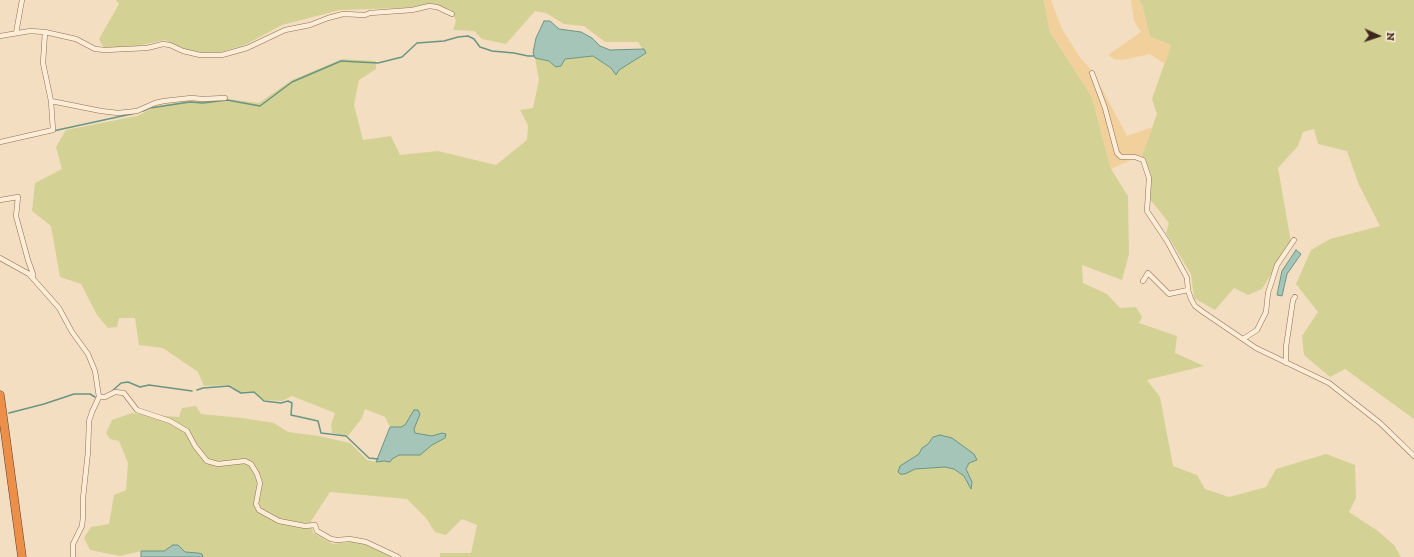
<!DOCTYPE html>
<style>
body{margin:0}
#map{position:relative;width:1414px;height:557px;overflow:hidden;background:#f3dec2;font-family:"Zilla Slab",serif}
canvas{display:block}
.north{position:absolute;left:1358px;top:16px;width:40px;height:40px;-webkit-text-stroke:3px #fae9d2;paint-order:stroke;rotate:93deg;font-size:11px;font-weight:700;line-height:16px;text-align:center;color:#3e281c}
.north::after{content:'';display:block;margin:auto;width:14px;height:18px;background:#3e281c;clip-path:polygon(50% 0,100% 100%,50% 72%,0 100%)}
</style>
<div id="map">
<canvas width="1414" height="557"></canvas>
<div class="north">N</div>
</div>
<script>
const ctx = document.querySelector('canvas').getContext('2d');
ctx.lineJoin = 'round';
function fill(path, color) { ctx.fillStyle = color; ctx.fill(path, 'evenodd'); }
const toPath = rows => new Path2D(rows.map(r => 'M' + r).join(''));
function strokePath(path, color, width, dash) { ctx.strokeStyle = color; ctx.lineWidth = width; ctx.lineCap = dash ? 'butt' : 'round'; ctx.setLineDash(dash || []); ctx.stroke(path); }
fill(toPath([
 [116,0,1044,0,1050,32,1092,97,1111,169,1128,196,1129,254,1122,280,1082,265,1083,283,1107,294,1120,308,1136,307,1142,317,1139,323,1177,336,1175,353,1204,366,1147,380,1160,397,1173,466,1197,475,1205,489,1229,497,1266,487,1276,469,1326,454,1355,465,1356,498,1349,512,1378,531,1394,545,1401,557,440,557,440,553,471,553,477,525,462,519,446,535,435,532,426,518,407,499,330,492,311,521,313,533,333,544,357,541,393,557,203,557,202,554,198,553,185,552,178,546,173,545,164,551,141,551,120,556,90,550,84,538,91,527,109,524,114,495,126,490,128,463,119,441,110,439,106,433,112,420,132,413,179,417,182,408,196,406,201,414,242,418,274,423,288,432,319,436,350,443,367,460,376,462,390,427,385,417,365,409,362,418,348,436,332,433,331,425,335,413,292,396,282,401,264,400,253,391,241,392,230,385,204,386,198,372,163,348,139,345,135,318,119,318,117,327,108,328,97,315,81,284,60,277,51,226,32,211,35,183,62,169,56,147,66,130,137,116,157,106,191,100,202,101,228,99,259,103,292,80,342,59,376,61,376,69,359,80,354,105,363,140,391,136,400,155,438,151,496,165,527,140,528,125,520,110,533,108,539,80,535,58,549,61,561,66,565,59,593,56,611,68,619,70,645,53,638,42,605,42,584,26,564,24,546,13,535,11,506,44,482,39,474,31,453,30,456,21,452,10,434,4,402,8,340,10,282,25,245,45,221,52,201,53,184,49,165,40,137,46,104,48,99,39,119,4],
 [933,437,977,460,969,463,966,469,972,482,971,489,964,476,954,469,945,467,915,469,900,466,920,454,922,448,928,444],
 [1138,0,1414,0,1414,419,1345,369,1330,377,1304,355,1302,336,1318,312,1296,284,1311,250,1330,239,1380,226,1359,185,1347,151,1318,144,1314,129,1303,132,1298,146,1278,168,1291,242,1262,289,1248,295,1234,288,1215,310,1194,298,1191,274,1166,233,1169,223,1149,198,1151,174,1142,155,1157,114,1152,99,1171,45,1150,37,1142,5]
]), '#d3d294');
fill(toPath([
 [1044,0,1051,0,1062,29,1079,56,1093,72,1127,136,1153,127,1142,155,1111,169,1092,97,1050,32],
 [1131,0,1138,0,1142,5,1150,37,1171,45,1165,64,1150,54,1123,60,1114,59,1108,55,1141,32,1134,21]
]), '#f2d09c');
const water = toPath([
 [544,21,550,21,559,29,581,32,592,38,600,46,610,50,644,49,646,53,619,70,616,75,611,68,593,56,565,59,561,66,556,67,549,61,535,58,533,53,536,38,544,21],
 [1296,250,1301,254,1287,274,1282,296,1277,295,1282,271,1296,250],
 [414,410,418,410,420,414,414,429,415,433,432,436,442,433,446,434,445,438,432,445,420,455,399,455,392,459,390,462,384,461,376,462,390,427,401,427,405,425,414,410],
 [940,435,952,438,974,454,977,460,969,463,966,469,972,482,971,489,964,476,954,469,945,467,915,469,905,474,900,474,898,472,900,466,919,454,922,448,928,444,933,437,940,435],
 [173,545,178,545,185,552,198,553,202,554,203,557,141,557,141,551,164,551,173,545]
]);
fill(water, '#a5c5b8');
strokePath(water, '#6a9585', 1);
strokePath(toPath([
 [143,111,150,108,190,102,203,103,227,100,260,106,292,82,341,61,378,63,402,57,417,43,444,41,458,37,468,36,474,39,480,47,492,51,514,53,528,56,534,56],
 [53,131,136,113],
 [197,390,203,388,229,386,241,393,254,392,264,401,281,403,288,401,292,403,291,415,318,421,321,433,346,436,369,458,378,459],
 [110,393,121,383,128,382,140,387,149,385,192,391],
 [9,413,44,404,74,394,90,394,95,397]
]), '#6a9585', 1.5);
const street = toPath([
 [16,33,22,0],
 [0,36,30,31,45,32,76,39,95,49,105,50,147,48,163,44,170,45,183,51,200,55,222,55,247,48,285,30,310,25,328,18,343,14,365,15,370,13,412,10,429,6,437,7,452,14],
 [1092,73,1105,108,1117,153,1121,157,1135,157,1143,160,1149,178,1147,211,1167,241,1187,278,1188,290,1191,299,1195,306,1203,312,1256,348,1329,383,1380,423,1414,456],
 [51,101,101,111,118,113,137,111,155,103,164,101,191,98,203,99,225,98],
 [0,142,53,130,51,101,43,63,45,32],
 [0,200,18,197,16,216,28,260,33,274,33,278],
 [0,258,29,274,59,308,72,332,88,354,95,371,99,397,92,412,89,421,88,452,83,498,83,517,82,526,73,544,73,557],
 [1143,281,1148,273,1169,294,1188,290],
 [1243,339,1257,330,1266,312,1268,293,1277,265,1294,240],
 [1286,363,1286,347,1293,300,1295,297],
 [99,397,105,397,115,392,124,393,137,410,170,421,187,431,195,446,207,461,218,464,245,461,251,464,257,474,260,483,256,504,259,510,279,521,305,526,315,525,317,531,331,539,337,540,350,539,366,542,398,557]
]);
const highway = toPath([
 [0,395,22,557]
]);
strokePath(street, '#906e56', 5.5);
strokePath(highway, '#5d3c2b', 9);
strokePath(street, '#fdecd6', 4.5);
strokePath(highway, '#ec8f49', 8);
</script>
